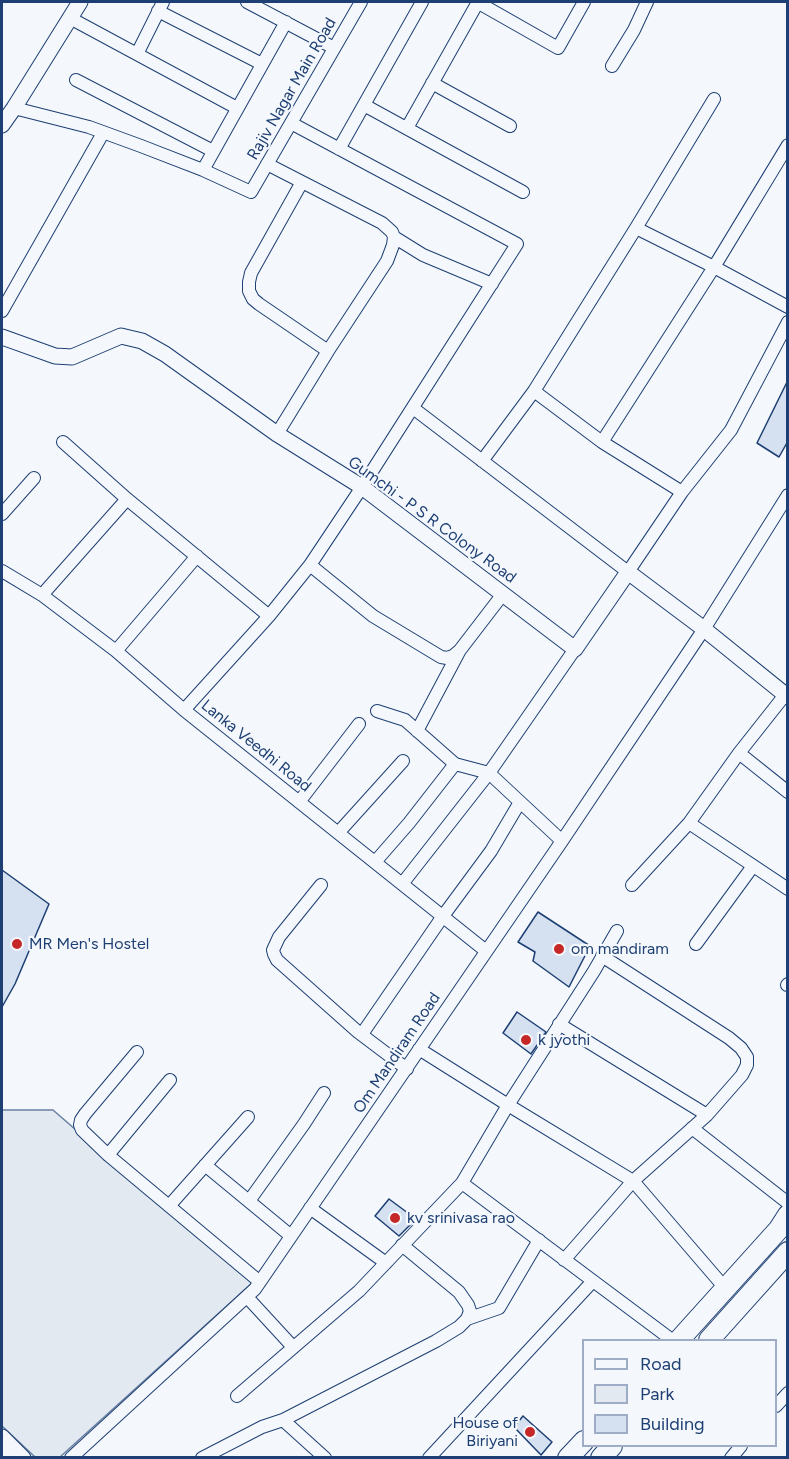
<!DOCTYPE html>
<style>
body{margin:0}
#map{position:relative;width:789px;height:1459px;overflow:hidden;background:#f4f7fb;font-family:Figtree,sans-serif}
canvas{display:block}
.frame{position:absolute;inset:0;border:3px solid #1d3f73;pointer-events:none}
.legend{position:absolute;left:582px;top:1339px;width:195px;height:108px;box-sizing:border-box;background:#f4f7fb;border:2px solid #9eadc5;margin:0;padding:8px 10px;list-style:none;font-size:18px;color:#1d3f73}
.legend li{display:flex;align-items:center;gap:12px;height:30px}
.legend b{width:30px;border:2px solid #9eadc5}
</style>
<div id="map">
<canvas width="789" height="1459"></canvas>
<div class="frame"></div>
<ul class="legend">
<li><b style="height:8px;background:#f4f7fb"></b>Road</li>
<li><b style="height:16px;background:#e3e9f0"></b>Park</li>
<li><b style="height:16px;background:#d5e0f0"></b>Building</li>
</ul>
</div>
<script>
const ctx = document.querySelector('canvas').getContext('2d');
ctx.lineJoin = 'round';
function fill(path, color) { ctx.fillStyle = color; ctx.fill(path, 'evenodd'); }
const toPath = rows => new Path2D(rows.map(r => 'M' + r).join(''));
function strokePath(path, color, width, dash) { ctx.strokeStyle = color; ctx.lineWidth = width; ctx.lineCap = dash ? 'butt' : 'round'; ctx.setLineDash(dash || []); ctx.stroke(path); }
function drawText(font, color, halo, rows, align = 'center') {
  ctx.font = font + ' Figtree,sans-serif'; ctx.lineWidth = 4.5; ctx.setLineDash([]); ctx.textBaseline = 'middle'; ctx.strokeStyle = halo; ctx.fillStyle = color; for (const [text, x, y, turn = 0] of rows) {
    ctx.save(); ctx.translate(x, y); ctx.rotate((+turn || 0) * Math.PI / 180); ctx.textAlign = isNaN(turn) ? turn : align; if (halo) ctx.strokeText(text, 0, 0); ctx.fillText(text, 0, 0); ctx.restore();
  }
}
const green = toPath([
 [2,1110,53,1110,252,1283,60,1457,35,1457,2,1426,2,1110]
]);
fill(green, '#e3e9f0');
strokePath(green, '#687fa3', 1.5);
const building = toPath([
 [788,380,788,441,779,457,757,443,788,380],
 [2,870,49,904,15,984,2,1007,2,870],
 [538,912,590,946,569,987,533,961,535,952,518,942,538,912],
 [517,1012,546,1032,531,1054,503,1033,517,1012],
 [389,1199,416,1219,399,1236,375,1216,389,1199],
 [523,1416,552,1442,541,1455,514,1427,523,1416]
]);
fill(building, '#d5e0f0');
strokePath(building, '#1d3f73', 1.5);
const minor = toPath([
 [247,2,334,48],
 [477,2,558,48,584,2],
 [158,11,262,64],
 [70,18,237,108],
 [137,54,163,2],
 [612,66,634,30,647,2],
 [76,80,213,151],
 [432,83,510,126],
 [364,105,523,192],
 [14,108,89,127,141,146,203,170,251,192,361,2],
 [407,128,478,2],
 [339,149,422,2],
 [267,164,382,223,392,232,394,237,393,245,387,261,328,351,277,434],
 [203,170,286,22],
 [302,182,251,273,249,282,249,291,253,299,259,304,328,351],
 [636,228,714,267,788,307],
 [394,237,423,255,492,284],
 [2,311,103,133],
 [534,391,602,442,682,492],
 [413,408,628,572,682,492,731,430,788,322],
 [63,442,127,499,269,616],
 [602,442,714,267,788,145],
 [482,461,534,391,636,228,714,99],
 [2,514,34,478],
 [310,565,373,616,441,657,447,658,453,656,460,650,503,594],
 [2,571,42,595,116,651,184,710,486,951],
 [42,595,127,499],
 [116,651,197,556],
 [184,710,269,616,310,565,362,487,517,244,291,123],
 [377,711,405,720,455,764,489,773,402,884],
 [417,731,460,650],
 [739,753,788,792],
 [299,802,359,724],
 [689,823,788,889],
 [338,833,403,761],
 [562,841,489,773,575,649],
 [375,862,409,823,455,764],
 [321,885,279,937,273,950,274,954,277,960,358,1032,407,1069],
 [632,885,689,823,739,753,788,691],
 [696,944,753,866],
 [787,985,788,984],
 [559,1024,707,1115],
 [362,1034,443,916,491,851,520,802],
 [419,1049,508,1105,633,1181,725,1288],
 [137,1052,85,1114,81,1120,80,1125,82,1130,108,1155,260,1282],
 [692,1128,788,1203],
 [108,1155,170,1080],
 [205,1165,291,1236],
 [462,1183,672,1340],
 [249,1201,304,1124,324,1093],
 [169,1206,248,1117],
 [310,1208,386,1263],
 [564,1260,633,1181,707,1115,742,1075,747,1065,747,1057,741,1048,729,1038,602,956],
 [247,1297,293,1347],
 [467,1319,499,1308,539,1240],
 [237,1396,359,1291,462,1183,508,1105,594,971,617,931],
 [776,1406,788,1393],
 [283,1420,325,1458],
 [71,1458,255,1289,562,841,704,629,788,495],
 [202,1458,262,1427,283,1420,436,1341,459,1327,467,1319,470,1311,468,1305,459,1292,402,1245],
 [429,1458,593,1281],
 [731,1458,741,1446]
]);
const tertiary = toPath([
 [2,125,14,108,80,2],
 [2,337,55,356,72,357,121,336,142,341,165,354,277,434,362,487,575,649,628,572,704,629,788,697],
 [2,1437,23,1458],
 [2,1456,3,1458]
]);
const primary = toPath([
 [679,1340,779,1229,788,1215],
 [709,1340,788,1252],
 [568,1458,584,1441],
 [601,1458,612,1446]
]);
strokePath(minor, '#1d3f73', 14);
strokePath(tertiary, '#1d3f73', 17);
strokePath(primary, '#1d3f73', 22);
strokePath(minor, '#f4f7fb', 12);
strokePath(tertiary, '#f4f7fb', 15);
strokePath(primary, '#f4f7fb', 20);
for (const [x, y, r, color] of [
 [17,944,6,"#c62828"],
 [559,949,6,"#c62828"],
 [526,1040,6,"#c62828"],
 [395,1218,6,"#c62828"],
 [530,1432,6,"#c62828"]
]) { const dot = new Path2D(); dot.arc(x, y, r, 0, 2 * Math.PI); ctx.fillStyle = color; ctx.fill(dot); strokePath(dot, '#f4f7fb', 2); }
drawText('16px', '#1d3f73', '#f4f7fb', [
 ["Rajiv Nagar Main Road",292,89,-60],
 ["Gumchi - P S R Colony Road",432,520,36],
 ["Lanka Veedhi Road",256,746,39],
 ["Om Mandiram Road",397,1053,-56]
]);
drawText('16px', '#1d3f73', '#f4f7fb', [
 ["MR Men's Hostel",29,944],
 ["om mandiram",571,949],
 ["k jyothi",538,1040],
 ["kv srinivasa rao",407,1218],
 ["House of",518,1423,"right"],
 ["Biriyani",518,1441,"right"]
], 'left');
</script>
